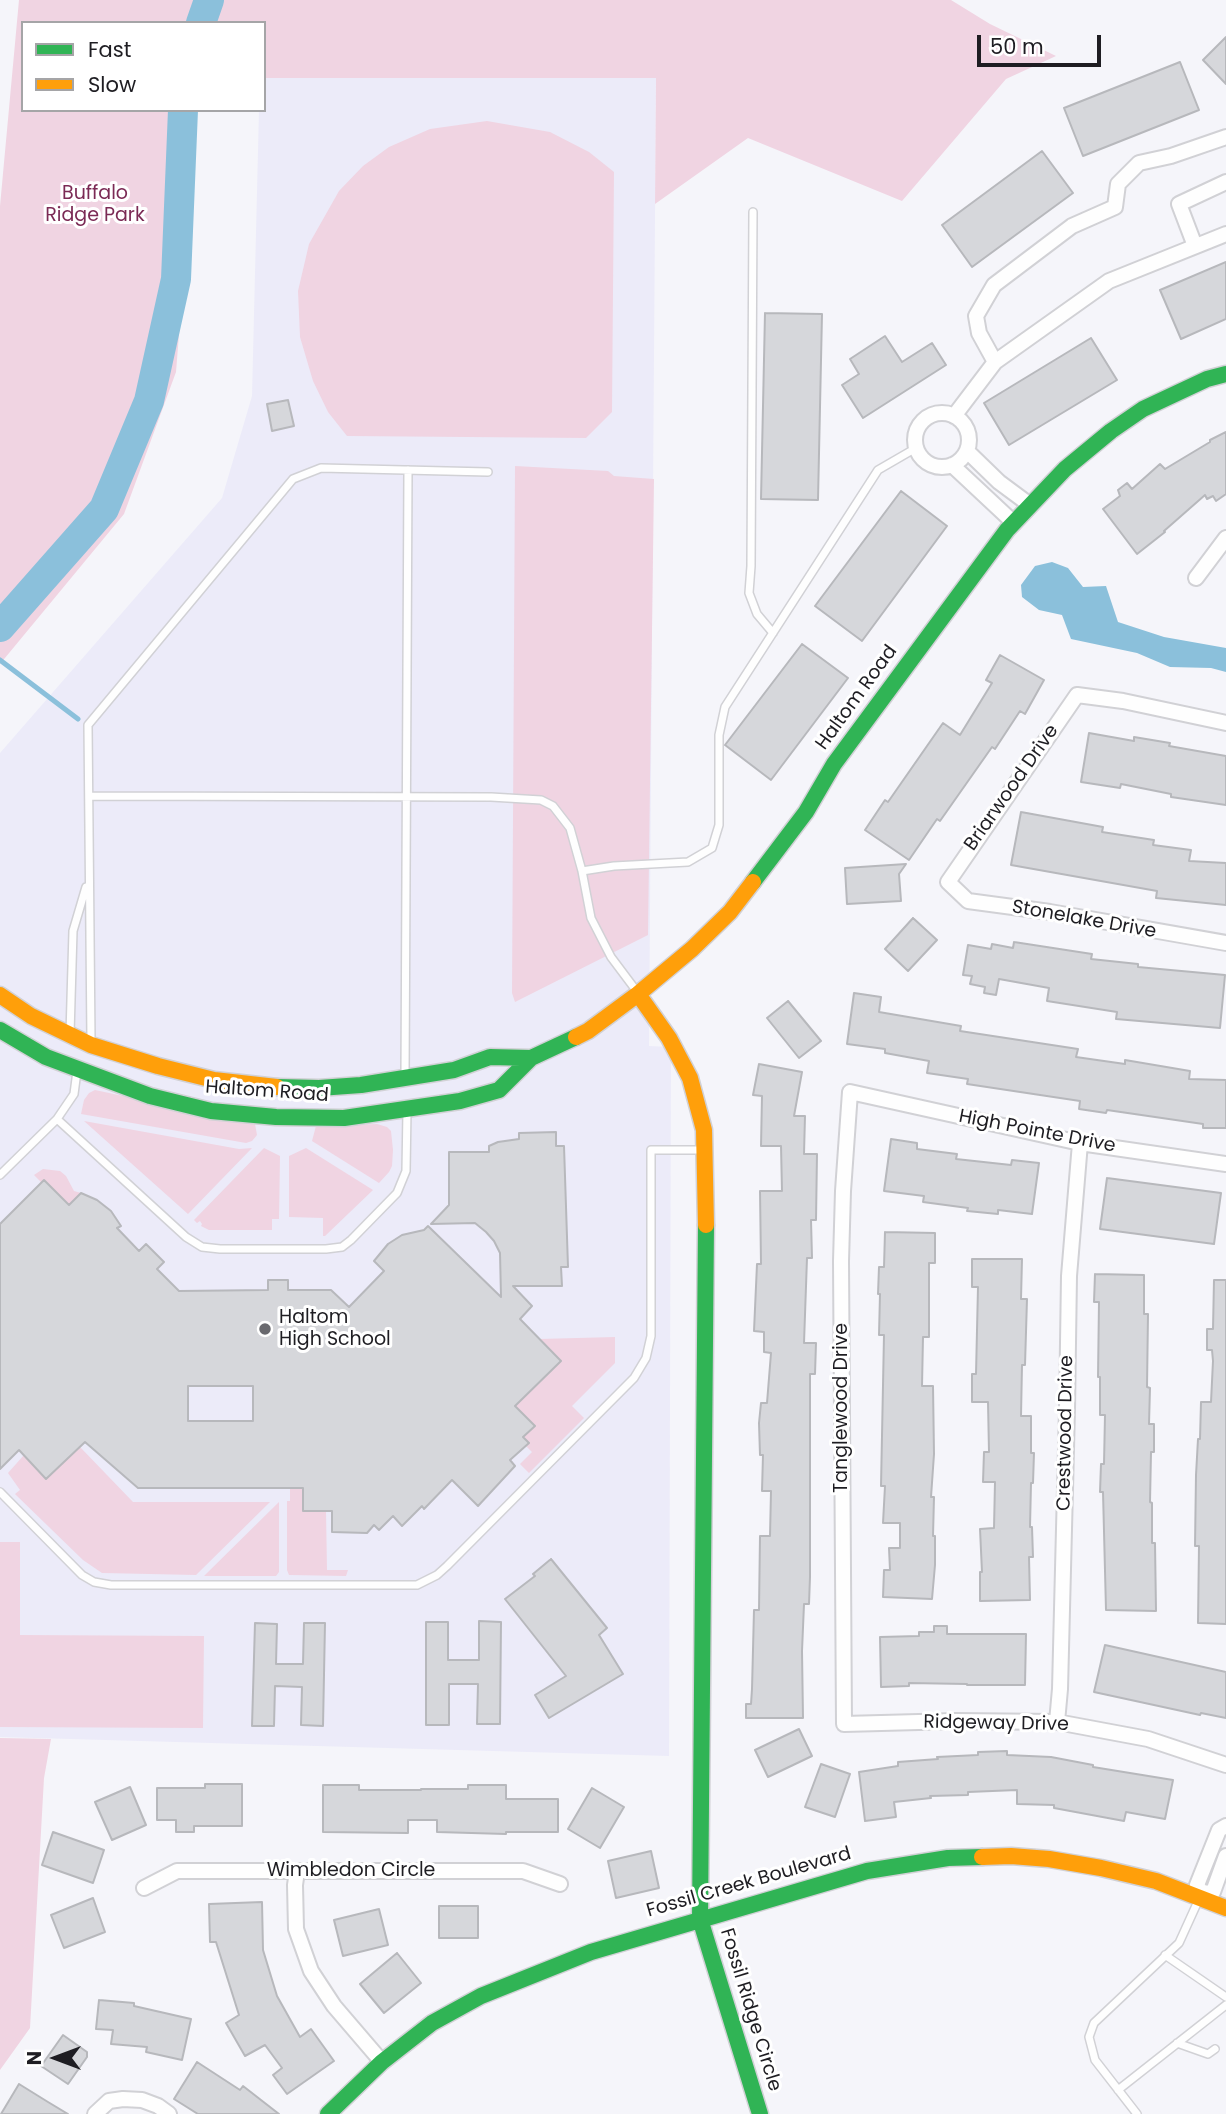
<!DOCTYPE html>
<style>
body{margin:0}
#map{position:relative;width:1226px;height:2114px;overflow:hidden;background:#f5f5fa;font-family:Poppins,sans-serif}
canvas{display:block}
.legend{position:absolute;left:21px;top:21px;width:245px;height:91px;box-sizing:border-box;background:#fff;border:2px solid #a5a5a7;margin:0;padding:9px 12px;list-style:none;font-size:21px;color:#1e1d22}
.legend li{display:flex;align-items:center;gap:14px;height:35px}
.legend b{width:35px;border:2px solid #a5a5a7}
.north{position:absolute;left:21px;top:2023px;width:70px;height:70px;-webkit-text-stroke:5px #fff;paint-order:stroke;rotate:270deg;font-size:19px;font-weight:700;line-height:28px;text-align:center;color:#1e1d22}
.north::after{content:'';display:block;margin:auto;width:24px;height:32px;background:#1e1d22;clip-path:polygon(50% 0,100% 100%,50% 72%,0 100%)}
.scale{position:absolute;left:977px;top:35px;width:124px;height:32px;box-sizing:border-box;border:4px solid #1e1d22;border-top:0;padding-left:9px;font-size:21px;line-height:24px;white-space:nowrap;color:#1e1d22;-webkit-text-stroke:5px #fff;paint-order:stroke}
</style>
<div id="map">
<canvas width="1226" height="2114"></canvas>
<ul class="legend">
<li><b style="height:9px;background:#30b455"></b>Fast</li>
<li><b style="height:9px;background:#ff9f0a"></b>Slow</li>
</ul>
<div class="north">N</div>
<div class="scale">50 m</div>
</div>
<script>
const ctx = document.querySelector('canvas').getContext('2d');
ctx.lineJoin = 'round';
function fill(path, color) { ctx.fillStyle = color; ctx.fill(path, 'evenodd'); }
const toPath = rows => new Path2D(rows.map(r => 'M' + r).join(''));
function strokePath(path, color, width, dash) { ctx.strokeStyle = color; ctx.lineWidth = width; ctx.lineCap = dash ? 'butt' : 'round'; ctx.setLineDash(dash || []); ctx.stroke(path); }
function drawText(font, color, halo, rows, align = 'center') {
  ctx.font = font + ' Poppins,sans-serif'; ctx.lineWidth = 6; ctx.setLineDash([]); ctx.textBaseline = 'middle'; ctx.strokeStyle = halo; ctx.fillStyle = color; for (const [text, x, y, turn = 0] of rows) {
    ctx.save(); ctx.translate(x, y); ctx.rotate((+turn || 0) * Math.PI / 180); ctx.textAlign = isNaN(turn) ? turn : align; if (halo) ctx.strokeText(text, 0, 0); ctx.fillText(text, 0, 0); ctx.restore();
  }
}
fill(toPath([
 [264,78,656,78,649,1046,671,1047,669,1756,0,1737,0,753,222,498,252,396,259,110,264,110]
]), '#ecebf9');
fill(toPath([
 [19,0,951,0,990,24,1056,56,1006,79,902,201,748,138,655,204,656,78,264,78,264,23,23,23,23,110,197,110,176,372,124,514,0,664,0,206],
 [487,121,550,132,589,152,614,172,612,412,586,438,347,436,328,412,313,381,300,337,298,291,309,244,339,191,363,166,389,147,430,129],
 [515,466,608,471,614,476,654,479,648,935,515,1002,512,993],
 [95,1090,255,1124,257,1135,252,1141,246,1143,81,1114,84,1100,89,1093],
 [84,1121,239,1149,252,1148,188,1214],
 [377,1124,387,1127,391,1131,393,1150,392,1166,389,1172,379,1183,312,1141,316,1126],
 [264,1148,280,1156,279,1219,272,1219,272,1230,209,1230,201,1226,202,1224,200,1221,197,1223,194,1220],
 [306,1148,373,1190,325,1236,323,1236,323,1218,289,1217,289,1156],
 [43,1169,60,1171,66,1176,74,1191,81,1193,69,1205,44,1180,41,1182,34,1175],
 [615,1337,615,1363,572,1406,584,1418,529,1473,520,1464,532,1452,526,1446,529,1443,523,1437,535,1426,515,1406,539,1339],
 [80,1447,133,1502,270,1502,196,1575,102,1573,83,1560,15,1494,20,1490,8,1473,24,1455,46,1479],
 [290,1488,303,1488,304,1511,326,1511,327,1570,348,1570,346,1576,289,1575,287,1570,287,1501,290,1501],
 [279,1502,279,1572,276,1576,204,1576],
 [0,1542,20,1542,20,1635,204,1636,203,1728,0,1727],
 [0,1738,51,1739,44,1778,30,2028,0,2070]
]), '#f0d4e2');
fill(toPath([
 [1052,562,1068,568,1083,587,1106,586,1118,622,1164,637,1226,648,1226,672,1211,668,1170,667,1137,653,1071,639,1062,615,1039,610,1022,597,1021,585,1035,566]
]), '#8bc0db');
strokePath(toPath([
 [0,660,78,719]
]), '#8bc0db', 5);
strokePath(toPath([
 [201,23,209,0],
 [0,627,104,509,149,401,176,279,183,110]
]), '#8bc0db', 30);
const building = toPath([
 [1226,37,1226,84,1203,60,1226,37],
 [1180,62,1199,110,1083,156,1064,108,1180,62],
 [1042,151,1073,193,972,267,942,225,1042,151],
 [1226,262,1226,319,1181,339,1160,290,1226,262],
 [765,313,822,314,818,500,761,499,765,313],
 [885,336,902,362,932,343,946,365,863,418,842,385,859,374,850,359,885,336],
 [1091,338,1117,380,1009,445,984,403,1091,338],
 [288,400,294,426,272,431,267,404,288,400],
 [1226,432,1226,494,1216,501,1213,496,1207,499,1205,495,1164,531,1165,532,1137,554,1103,509,1120,496,1118,490,1127,483,1132,489,1160,464,1165,469,1210,442,1210,440,1226,432],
 [901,491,947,526,862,641,815,606,901,491],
 [802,644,848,678,771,780,725,745,802,644],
 [1000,655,1044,680,1025,714,1020,711,995,749,992,747,940,821,937,819,909,860,865,830,885,800,888,802,943,723,960,735,992,683,986,680,1000,655],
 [1089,733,1134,741,1134,737,1170,743,1169,746,1226,756,1226,805,1171,797,1171,794,1121,784,1120,788,1081,782,1089,733],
 [1021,812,1103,827,1102,832,1154,840,1153,845,1191,850,1189,861,1226,863,1226,905,1156,898,1157,891,1011,865,1021,812],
 [906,864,899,874,901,901,847,904,845,868,906,864],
 [913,918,937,940,908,971,885,949,913,918],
 [1014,942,1092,954,1091,959,1138,964,1138,967,1225,975,1220,1028,1116,1019,1117,1012,1047,1001,1049,988,999,979,996,995,984,993,985,987,970,984,972,976,963,975,968,945,991,949,992,944,1013,948,1014,942],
 [854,993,881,997,879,1012,961,1026,960,1031,1078,1049,1076,1057,1125,1064,1125,1060,1190,1071,1189,1079,1226,1080,1226,1128,1203,1128,1203,1124,1107,1110,1106,1113,1079,1109,1080,1101,967,1084,968,1079,927,1073,929,1061,885,1053,885,1049,847,1044,854,993],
 [788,1001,821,1041,799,1058,767,1018,788,1001],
 [759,1064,802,1072,794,1116,805,1116,804,1154,817,1154,816,1220,811,1220,812,1258,807,1258,804,1343,816,1343,815,1374,810,1374,810,1577,809,1604,804,1604,802,1651,803,1718,746,1718,746,1704,751,1704,752,1689,754,1610,759,1610,760,1536,770,1536,771,1491,762,1491,763,1455,760,1455,759,1423,761,1403,767,1403,771,1353,764,1352,764,1332,754,1331,757,1264,761,1264,760,1191,782,1191,781,1146,761,1146,762,1096,753,1095,759,1064],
 [556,1132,556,1146,564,1146,568,1267,561,1267,562,1286,513,1286,532,1306,520,1319,561,1361,515,1406,535,1426,523,1437,529,1443,510,1460,515,1466,478,1506,452,1480,424,1509,422,1506,402,1526,393,1516,379,1530,374,1525,367,1533,332,1532,332,1511,303,1511,303,1488,138,1488,85,1442,46,1479,19,1450,0,1469,0,1224,44,1180,69,1205,81,1193,97,1200,111,1211,121,1226,117,1228,139,1251,146,1244,164,1262,157,1269,179,1291,268,1290,268,1280,288,1280,288,1290,331,1290,349,1307,384,1271,374,1261,388,1244,402,1235,424,1230,428,1226,501,1297,500,1253,494,1241,486,1232,475,1223,431,1224,449,1205,449,1152,489,1152,489,1146,498,1142,519,1139,519,1133,556,1132],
 [188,1386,253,1386,253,1421,188,1421,188,1386],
 [891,1139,917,1143,917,1149,957,1154,956,1159,1011,1165,1012,1160,1039,1163,1032,1214,998,1210,998,1214,967,1211,968,1208,923,1202,924,1196,884,1191,891,1139],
 [1107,1178,1221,1193,1214,1244,1100,1229,1107,1178],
 [885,1232,935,1233,935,1263,929,1263,929,1337,923,1337,922,1386,933,1386,934,1454,931,1497,934,1497,933,1536,935,1536,935,1565,932,1599,883,1597,884,1570,890,1570,889,1548,900,1548,900,1523,883,1523,885,1486,881,1486,884,1335,879,1335,880,1294,878,1294,879,1267,884,1267,885,1232],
 [972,1259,1022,1259,1021,1299,1027,1299,1025,1365,1022,1365,1021,1416,1031,1416,1031,1453,1034,1453,1033,1483,1031,1483,1030,1527,1032,1527,1033,1557,1029,1557,1030,1600,980,1601,980,1572,982,1572,980,1529,994,1528,995,1482,983,1482,984,1452,989,1452,988,1402,972,1402,972,1374,976,1374,978,1287,972,1287,972,1259],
 [1095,1274,1144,1275,1144,1314,1148,1314,1147,1387,1150,1388,1149,1424,1154,1424,1154,1452,1151,1452,1150,1502,1152,1503,1152,1543,1155,1543,1156,1611,1106,1610,1103,1492,1100,1492,1101,1464,1104,1464,1105,1415,1100,1415,1100,1377,1098,1377,1099,1302,1094,1302,1095,1274],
 [1214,1280,1226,1280,1226,1624,1198,1623,1199,1546,1195,1546,1196,1475,1198,1439,1200,1439,1201,1402,1211,1402,1213,1361,1212,1350,1207,1350,1207,1329,1213,1329,1214,1280],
 [551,1559,607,1628,599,1635,623,1674,549,1718,535,1695,566,1676,505,1599,535,1576,533,1574,551,1559],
 [479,1621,501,1622,500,1724,477,1724,478,1684,449,1684,449,1725,426,1725,426,1622,448,1622,448,1660,479,1660,479,1621],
 [255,1623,277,1624,276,1664,303,1664,304,1623,325,1623,323,1726,301,1725,302,1687,275,1686,274,1726,252,1726,255,1623],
 [934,1626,947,1626,947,1634,1026,1634,1025,1685,967,1685,967,1684,909,1683,909,1686,881,1687,880,1637,919,1636,919,1632,934,1632,934,1626],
 [1105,1645,1226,1672,1226,1718,1201,1713,1200,1715,1094,1692,1105,1645],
 [799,1729,812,1756,768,1777,755,1750,799,1729],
 [1007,1751,1007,1755,1051,1757,1093,1765,1093,1767,1173,1780,1165,1819,1126,1812,1124,1821,1054,1808,1054,1805,1017,1804,1017,1790,968,1792,968,1795,930,1796,931,1798,894,1802,896,1817,865,1821,859,1772,898,1766,898,1762,938,1759,937,1757,978,1755,978,1752,1007,1751],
 [821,1764,850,1774,835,1817,805,1807,821,1764],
 [205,1784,242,1784,242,1826,194,1826,194,1832,176,1832,176,1820,157,1820,157,1788,205,1788,205,1784],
 [323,1785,359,1785,359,1790,421,1790,421,1789,468,1789,468,1785,506,1785,506,1799,558,1799,558,1832,506,1832,506,1834,437,1832,437,1820,408,1820,408,1833,323,1832,323,1785],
 [130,1787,146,1825,112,1840,95,1802,130,1787],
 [592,1788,624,1807,600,1848,568,1829,592,1788],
 [53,1832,104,1850,93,1883,42,1865,53,1832],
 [651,1851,659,1888,616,1898,608,1861,651,1851],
 [93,1898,105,1932,64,1948,51,1915,93,1898],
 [262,1902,263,1950,277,1996,300,2037,311,2029,334,2061,287,2094,273,2075,282,2068,265,2045,245,2056,226,2023,239,2015,216,1942,210,1942,209,1904,262,1902],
 [439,1906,478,1906,478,1938,439,1938,439,1906],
 [379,1909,388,1945,343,1956,334,1920,379,1909],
 [397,1953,421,1983,384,2013,360,1984,397,1953],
 [99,2000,134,2003,134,2006,191,2019,182,2060,146,2052,147,2047,111,2044,113,2030,96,2029,99,2000],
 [63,2035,87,2052,87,2057,68,2084,41,2066,63,2035],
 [197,2062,240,2090,243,2086,279,2114,198,2114,174,2099,197,2062],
 [19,2084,48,2102,68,2114,1,2114,19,2084]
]);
fill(building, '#d6d7db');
strokePath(building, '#b7b8bc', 2);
const lane = toPath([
 [753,212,751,566,749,593,757,614,773,633],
 [89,796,491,797,541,800,553,806,570,828,582,871,591,918,611,957,638,993],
 [582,871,614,866,688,862,712,848,719,825,719,735,725,707,878,470,916,448],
 [70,1034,73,931,86,887],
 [91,1041,88,725,293,479,321,468,488,472],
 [405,1077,408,470],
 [57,1119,186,1237,202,1247,220,1249,326,1249,342,1247,351,1240,397,1193,406,1171,407,1110],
 [0,1175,57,1119,74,1094,77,1071],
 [0,1492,82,1575,94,1582,111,1585,417,1585,437,1575,447,1566,634,1378,646,1358,651,1336,651,1150,703,1150],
 [1165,1955,1226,1997],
 [1177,2043,1208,2054,1215,2049],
 [1118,2090,1226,2005],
 [1137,2114,1095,2060,1089,2037,1094,2023,1179,1943,1199,1899]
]);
const street = toPath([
 [1195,246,1179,204,1226,182],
 [995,362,979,333,976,316,994,285,1072,226,1115,207,1118,184,1139,163,1171,156,1226,137],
 '915 440a27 27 0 1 1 54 0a27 27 0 1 1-54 0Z',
 [954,416,995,362,1109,281,1226,234],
 [967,451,999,482,1030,505],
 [952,465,1014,523],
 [1196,578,1226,538],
 [1226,723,1123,701,1077,695,948,882,968,901,1050,912,1226,943],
 [1226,1164,1080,1143,850,1092,843,1191,841,1261,844,1724,956,1721,1057,1722,1148,1739,1226,1765],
 [1057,1722,1060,1689,1067,1409,1069,1276,1080,1143],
 [297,1871,295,1885,296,1929,311,1971,334,2006,382,2062],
 [144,1888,177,1871,523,1871,560,1884],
 [1202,1893,1213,1892,1226,1856],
 [1200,1898,1202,1893,1197,1885,1219,1830,1226,1826],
 [95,2114,109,2101,123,2099,142,2100,158,2106,169,2114]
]);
const fast = toPath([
 [753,882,806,812,834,764,1007,530,1065,469,1111,431,1143,409,1207,379,1226,374],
 [0,1030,46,1057,150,1096,211,1111,276,1117,344,1118,460,1101,499,1090,531,1058,576,1037],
 [277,1087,319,1088,361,1085,454,1070,490,1057,531,1058],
 [706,1225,700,1919,760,2114],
 [328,2114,382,2062,432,2023,481,1996,591,1952,867,1871,948,1858,982,1857]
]);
const slow = toPath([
 [638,994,669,1038,690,1078,704,1130,706,1225],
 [0,995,31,1016,91,1045,158,1066,214,1080,277,1087],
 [576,1037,588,1031,638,994,692,949,730,912,753,882],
 [982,1857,1011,1856,1049,1859,1101,1868,1156,1881,1226,1908]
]);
strokePath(lane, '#d1d1d5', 10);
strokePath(street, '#d1d1d5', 18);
strokePath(fast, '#d1d1d5', 19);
strokePath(slow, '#d1d1d5', 19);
strokePath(lane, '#fefefe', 7);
strokePath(street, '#fefefe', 14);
strokePath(fast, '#30b455', 16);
strokePath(slow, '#ff9f0a', 16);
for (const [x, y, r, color] of [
 [265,1329,7,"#69696e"]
]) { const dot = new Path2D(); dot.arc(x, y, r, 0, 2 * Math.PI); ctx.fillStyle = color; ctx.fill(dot); strokePath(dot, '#fff', 2.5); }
drawText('19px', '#7b2a55', '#fff', [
 ["Buffalo",95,194],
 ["Ridge Park",95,216]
]);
drawText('19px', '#1e1d22', '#fff', [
 ["Haltom Road",857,698,-54],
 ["Briarwood Drive",1012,788,-55],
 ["Stonelake Drive",1084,920,10],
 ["Haltom Road",267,1092,4],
 ["High Pointe Drive",1037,1132,11],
 ["Tanglewood Drive",842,1408,-90],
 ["Crestwood Drive",1066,1433,-89],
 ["Ridgeway Drive",996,1724,1],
 ["Wimbledon Circle",351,1871],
 ["Fossil Creek Boulevard",749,1883,-16],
 ["Fossil Ridge Circle",750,2010,73]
]);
drawText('19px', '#1e1d22', '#fff', [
 ["Haltom",279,1318],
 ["High School",279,1340]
], 'left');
</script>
